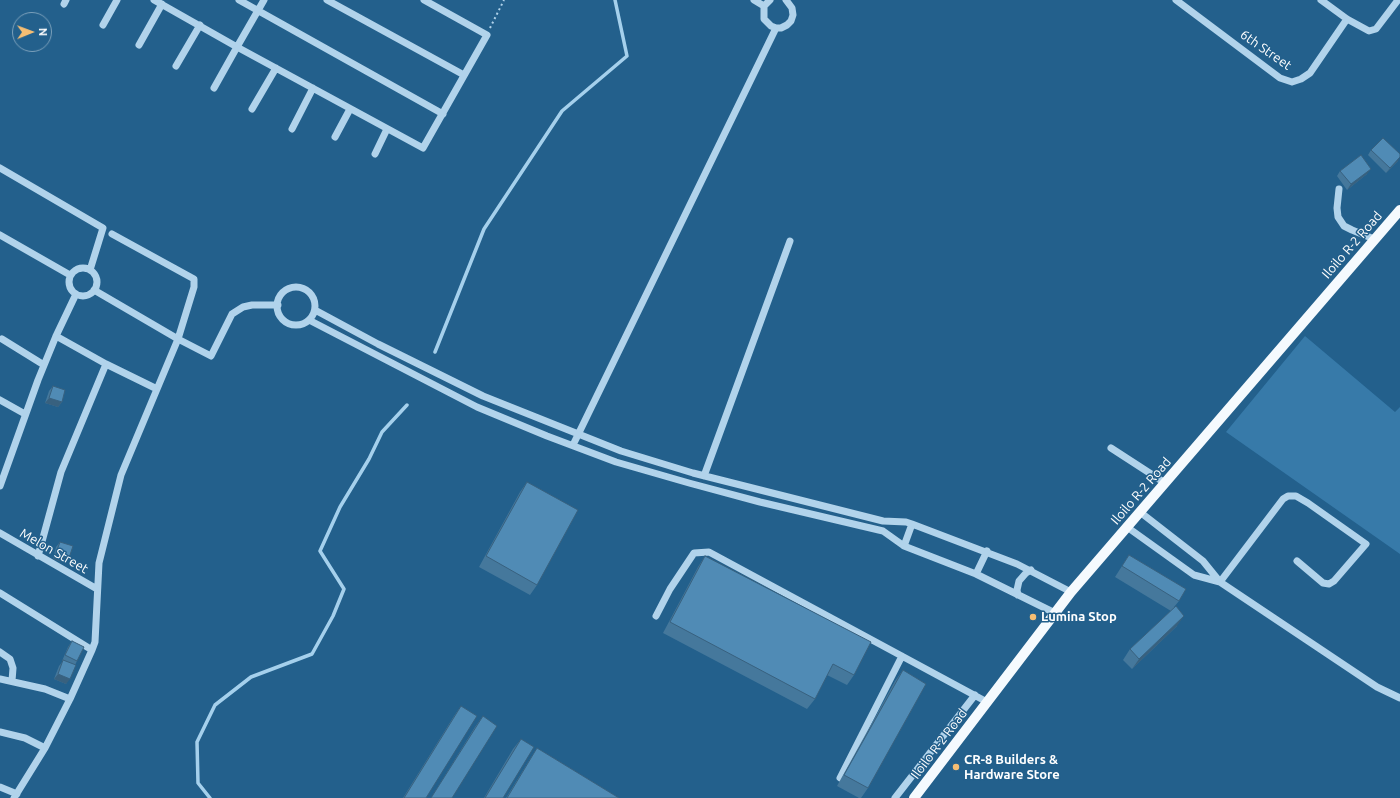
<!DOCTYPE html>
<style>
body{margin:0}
#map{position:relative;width:1400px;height:798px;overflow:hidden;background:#23608c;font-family:Ubuntu,sans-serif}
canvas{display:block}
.north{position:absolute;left:12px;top:12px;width:40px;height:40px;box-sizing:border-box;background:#23608c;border:1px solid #7ba0ba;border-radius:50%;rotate:89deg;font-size:11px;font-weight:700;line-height:16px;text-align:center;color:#fff}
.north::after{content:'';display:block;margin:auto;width:14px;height:18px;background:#f6be73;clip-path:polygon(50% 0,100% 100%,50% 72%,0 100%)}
</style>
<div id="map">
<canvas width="1400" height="798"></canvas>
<div class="north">N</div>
</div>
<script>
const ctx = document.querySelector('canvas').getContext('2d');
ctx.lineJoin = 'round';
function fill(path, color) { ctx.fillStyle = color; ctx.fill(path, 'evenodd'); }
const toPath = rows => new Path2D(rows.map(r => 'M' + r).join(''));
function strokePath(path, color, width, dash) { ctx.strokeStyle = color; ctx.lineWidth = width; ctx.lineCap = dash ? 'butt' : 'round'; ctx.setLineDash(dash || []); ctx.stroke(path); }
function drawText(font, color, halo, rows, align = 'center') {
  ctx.font = font + ' Ubuntu,sans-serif'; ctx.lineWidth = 3; ctx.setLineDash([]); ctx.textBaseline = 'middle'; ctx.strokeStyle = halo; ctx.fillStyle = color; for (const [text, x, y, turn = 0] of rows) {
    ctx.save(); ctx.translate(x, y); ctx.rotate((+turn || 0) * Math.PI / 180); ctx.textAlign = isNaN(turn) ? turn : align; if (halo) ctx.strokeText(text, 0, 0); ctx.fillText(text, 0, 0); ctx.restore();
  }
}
fill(toPath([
 [1305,336,1395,412,1400,407,1400,554,1226,432]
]), '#377aa9');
strokePath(toPath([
 [435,352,484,229,562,111,627,56,615,0],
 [210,798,198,783,197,742,215,705,251,677,312,654,333,616,344,589,320,551,340,507,369,459,382,432,407,405]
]), '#a5d0ec', 3.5);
strokePath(toPath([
 [490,28,504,0]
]), '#b1d3eb', 2, [2, 3]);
strokePath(toPath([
 [154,0,237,47,264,0],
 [239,0,443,114],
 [327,0,464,75],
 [754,0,764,6],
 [770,0,764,6,764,19,771,26,776,28,781,28,787,25,791,21,793,15,792,8,786,0],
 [1176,0,1280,78,1292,82,1301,79,1310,73,1347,19],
 [1321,0,1347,19,1369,31,1376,29,1398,0],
 [64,4,66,0],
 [103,25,117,0],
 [139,45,162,4],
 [176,66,200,25],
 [214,88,237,47,423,148,487,35,424,0],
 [252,109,276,68],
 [292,129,313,88],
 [335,137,350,109],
 [375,154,387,129],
 [0,168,103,228,90,270],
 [1339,189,1337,208,1338,217,1344,226,1352,230,1374,239],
 [0,235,70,275],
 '69 282a14 14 0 1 1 28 0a14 14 0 1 1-28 0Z',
 '277 306a19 19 0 1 1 38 0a19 19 0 1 1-38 0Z',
 [94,290,178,339,194,287,194,279,112,234],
 [315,310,378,344,483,396,621,451,693,473,883,521,906,522,912,524,1017,564,1071,592],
 [309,320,477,407,547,436,616,462,689,483,760,502,883,531,904,546,976,574,1055,613],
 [56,336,106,364,157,389],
 [2,339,44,365],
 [0,400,25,414],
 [573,445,776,28],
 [1111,448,1165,483],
 [704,476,790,241],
 [0,486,38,380,56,336,76,294],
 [1140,512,1203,561,1220,582,1377,687,1400,698],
 [1127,527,1194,575,1220,582],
 [0,533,97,589],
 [904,546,912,524],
 [38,556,61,472,106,364],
 [976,574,987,551],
 [1220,582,1283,499,1288,496,1296,496,1308,503,1366,544,1334,581,1329,584,1323,583,1297,561],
 [0,593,92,650],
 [1018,595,1017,590,1019,581,1026,573,1031,570],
 [656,616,670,589,694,553,709,552,987,702],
 [0,652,10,659,13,668,12,681],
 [0,679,45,689,70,699],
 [0,732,25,738,45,748],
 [840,778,902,656],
 [0,787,17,794],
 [14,798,45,748,70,699,92,650,95,642,99,563,121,475,178,339,211,356,232,314,243,307,252,305,278,305],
 [895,798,975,695]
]), '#b1d3eb', 7);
strokePath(toPath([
 [914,798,1071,592,1400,210]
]), '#f5fafe', 10);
fill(toPath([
 [1371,150,1398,161,1386,173,1368,155],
 [1340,171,1367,174,1347,190,1337,176],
 [53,386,62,402,58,407,45,403,49,391],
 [527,482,537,585,530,595,479,567,520,492],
 [60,542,69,558,65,563,53,559,56,547],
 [1129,555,1179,601,1174,607,1177,626,1132,669,1123,660,1130,649,1171,611,1115,577],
 [705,556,854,675,847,685,827,675,815,699,807,709,663,633,698,567],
 [72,641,77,661,75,665,66,684,54,679,59,666,63,661,62,661,68,647],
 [903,670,868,788,861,798,859,798,837,786,895,681],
 [461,706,426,798,403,798,454,716],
 [483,716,452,798,431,798,475,727],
 [521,739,503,798,484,798,513,749],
 [537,748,619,798,506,798,530,759]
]), '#45789c');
fill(toPath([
 [1400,157,1398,161,1386,173,1390,168],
 [1371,169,1367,174,1347,190,1351,184],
 [49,398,62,402,58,407,45,403],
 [56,553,69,558,65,563,53,559],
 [1184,616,1177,626,1132,669,1139,659],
 [58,674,70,679,66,684,54,679]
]), '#38617f');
const building = toPath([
 [1383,138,1400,154,1400,157,1390,168,1371,150,1383,138],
 [1361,155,1371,169,1351,184,1340,171,1361,155],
 [53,386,65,390,62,402,49,398,53,386],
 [527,482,578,510,537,585,486,556,527,482],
 [60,542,73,546,69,558,56,553,60,542],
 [1129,555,1186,589,1179,601,1122,566,1129,555],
 [705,556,871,642,854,675,833,664,815,699,670,622,705,556],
 [1176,606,1184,616,1139,659,1130,649,1176,606],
 [72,641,84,647,77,661,65,655,72,641],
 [63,660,76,665,70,679,58,674,63,660],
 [903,670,926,684,868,788,844,775,903,670],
 [461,706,477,716,426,798,404,798,461,706],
 [483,716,497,726,452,798,431,798,483,716],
 [521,739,534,747,503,798,485,798,521,739],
 [537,748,619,798,507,798,537,748]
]);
fill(building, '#508bb5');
strokePath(building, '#38617f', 1);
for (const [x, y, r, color] of [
 [1033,617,4,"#f6be73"],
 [956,767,4,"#f6be73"]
]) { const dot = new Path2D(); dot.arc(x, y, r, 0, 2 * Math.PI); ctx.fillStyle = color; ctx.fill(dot); strokePath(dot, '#23608c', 1.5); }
drawText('13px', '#fff', '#23608c', [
 ["6th Street",1266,50,35],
 ["Iloilo R-2 Road",1352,245,-49],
 ["Iloilo R-2 Road",1141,491,-49],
 ["Melon Street",54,551,30],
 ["Iloilo R-2 Road",939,744,-53]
]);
drawText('bold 13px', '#fff', '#23608c', [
 ["Lumina Stop",1041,617],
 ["CR-8 Builders &",964,760],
 ["Hardware Store",964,775]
], 'left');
</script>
